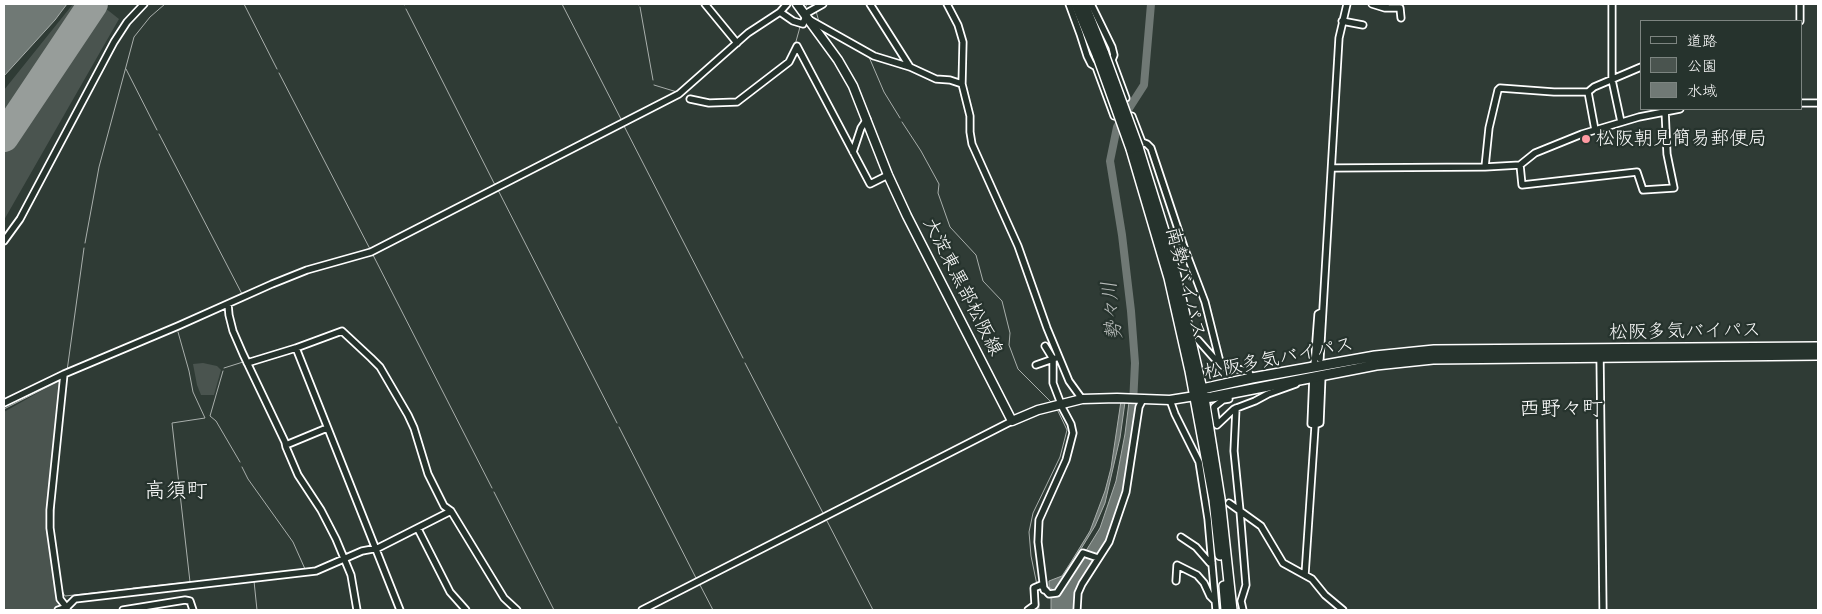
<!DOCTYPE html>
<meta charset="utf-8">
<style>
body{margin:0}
#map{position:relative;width:1822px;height:614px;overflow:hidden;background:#2f3b35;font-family:Itim,"Klee One",sans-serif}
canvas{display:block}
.frame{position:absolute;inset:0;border:5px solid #fff;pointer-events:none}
.legend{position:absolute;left:1640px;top:20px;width:162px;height:90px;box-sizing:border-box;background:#26332d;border:1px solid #7d8581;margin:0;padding:6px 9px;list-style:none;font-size:15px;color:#fff}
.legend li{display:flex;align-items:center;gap:10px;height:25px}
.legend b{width:25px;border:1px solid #7d8581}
</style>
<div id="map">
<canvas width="1822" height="614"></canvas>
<div class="frame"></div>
<ul class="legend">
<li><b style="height:6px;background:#26332d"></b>道路</li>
<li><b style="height:14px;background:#4a544f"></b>公園</li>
<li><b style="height:14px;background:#707975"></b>水域</li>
</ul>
</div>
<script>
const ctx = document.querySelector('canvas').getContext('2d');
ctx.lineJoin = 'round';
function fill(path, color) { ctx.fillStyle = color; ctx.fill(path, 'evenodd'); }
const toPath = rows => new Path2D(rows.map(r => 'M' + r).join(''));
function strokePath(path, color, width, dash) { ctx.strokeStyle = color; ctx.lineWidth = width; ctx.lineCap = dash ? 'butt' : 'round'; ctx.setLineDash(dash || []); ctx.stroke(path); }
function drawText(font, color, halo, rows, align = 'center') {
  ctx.font = font + ' Itim,"Klee One",sans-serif'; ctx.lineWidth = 4.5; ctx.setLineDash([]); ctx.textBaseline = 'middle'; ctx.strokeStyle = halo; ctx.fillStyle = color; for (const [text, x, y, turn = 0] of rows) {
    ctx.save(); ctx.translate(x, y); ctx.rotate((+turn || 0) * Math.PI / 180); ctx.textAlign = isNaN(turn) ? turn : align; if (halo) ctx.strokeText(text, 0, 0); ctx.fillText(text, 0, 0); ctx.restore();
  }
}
fill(toPath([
 [73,4,88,4,4,130,4,90],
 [96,4,100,4,119,19,4,220,4,142],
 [203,363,217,366,221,370,214,395,201,395,197,385,193,364],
 [62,379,47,510,59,610,4,610,4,412]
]), '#4a544f');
const water = toPath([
 [4,4,67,4,55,20,4,76,4,4],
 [1121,401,1125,402,1120,438,1105,503,1095,526,1062,580,1063,582,1056,590,1057,596,1064,588,1064,583,1065,585,1100,528,1116,481,1125,434,1129,402,1136,402,1125,485,1106,540,1107,543,1105,543,1079,585,1073,610,1051,610,1051,597,1054,596,1053,590,1049,587,1049,581,1062,576,1071,562,1090,531,1105,491,1111,468,1121,401]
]);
fill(water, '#707975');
strokePath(water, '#a9afac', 1);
strokePath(toPath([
 [244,4,277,69],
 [403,4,404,5],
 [562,4,622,121],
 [637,4,638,5],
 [813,4,814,6],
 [640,7,653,80],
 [805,8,807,4],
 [406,9,495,185],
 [816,11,819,22],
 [795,45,800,27],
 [869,57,884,92,900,118],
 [126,69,157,130],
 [279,73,370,249],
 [654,85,677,92],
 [902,122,921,151,939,184,938,193,950,227,976,255,983,281,1002,301,1010,333,1009,345,1018,369,1053,404],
 [624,126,743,358],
 [159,134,242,294,179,322],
 [498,190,617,423],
 [85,243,99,167,134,37,150,17,165,4],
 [373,255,492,488],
 [745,363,823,513],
 [224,368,243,362,243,361],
 [67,371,84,248],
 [223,371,210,416,216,421,240,462],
 [67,377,56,477,53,526,62,591,65,596,128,589],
 [4,409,61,380],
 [619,427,696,578],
 [494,492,554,610],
 [827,521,873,610],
 [254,581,257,610],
 [192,582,305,569,293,542,248,479,242,467],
 [700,585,713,610],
 [1037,585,1031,556,1029,532,1033,513,1060,457,1067,430,1057,409],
 [133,588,190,582,172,423,205,418,193,392,189,371,178,332],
 [1038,589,1039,610]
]), '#a9afac', 1);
strokePath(toPath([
 [1133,404,1135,363,1131,311,1122,235,1110,161,1117,127,1144,85,1151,4]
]), '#707975', 8);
strokePath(toPath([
 [4,137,93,4]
]), '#979d9a', 30);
const minor = toPath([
 [705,4,737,43],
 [870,4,910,67],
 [947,4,958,25,963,42,962,84,970,116,970,132,972,144,1018,246,1047,328,1069,381,1082,399],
 [1069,4,1080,34,1087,56,1091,64,1096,67,1114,116],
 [1091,4,1112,47,1114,55,1112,60,1126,98],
 [1372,4,1385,8,1386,6],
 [1612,4,1612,80,1621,122],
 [1800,4,1800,21],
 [1385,8,1400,8,1401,18],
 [780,12,793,21,803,24,807,13,823,4],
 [810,20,874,56,910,67,936,79,950,80,962,84],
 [1342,21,1363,25],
 [1588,92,1595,130],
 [690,99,709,103,737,102,789,62,797,46,870,184,888,175],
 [1801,103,1818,103],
 [1132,116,1142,142,1147,144,1151,148,1184,247,1205,302,1221,366,1248,371,1252,378],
 [853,152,861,128,867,119],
 [1520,165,1522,185,1637,172,1643,190,1674,188,1667,154,1665,109],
 [1485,167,1489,128,1498,90,1500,88,1554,92,1588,92,1594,87,1641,67],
 [1332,168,1485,167,1520,165,1535,153,1582,134,1639,117,1680,109],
 [4,241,20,219,114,42,127,22,144,4],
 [228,304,229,315,233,331,243,354,285,442,286,447,298,475,321,510,336,539,351,575,357,610],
 [1198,340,1221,366],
 [296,348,400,610],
 [1600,355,1603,610],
 [1320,359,1339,38,1347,4],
 [247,363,296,348,342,331,371,358,380,367,408,415,414,428,428,474,444,506,451,511,504,598,517,610],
 [1036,365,1053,359,1045,346],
 [1314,367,1318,314,1322,312],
 [64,374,50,510,50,528,60,599,67,608],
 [1313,376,1311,424,1315,425],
 [1170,400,1175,414,1199,462,1208,519,1216,610],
 [4,403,64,374,178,326,272,284,307,270,371,252,679,94,748,33,780,12,787,4],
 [1236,408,1234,451,1240,511,1246,585,1241,601,1243,610],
 [1217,425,1234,409,1255,401,1268,394,1296,384,1297,381],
 [1217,425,1214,407,1223,400,1229,399,1228,393],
 [1315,425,1320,423,1322,375],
 [286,445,327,428],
 [1229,503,1261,526,1283,563,1312,579,1325,595,1343,610],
 [418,529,450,592,466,610],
 [1181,537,1196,547,1210,563,1212,563],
 [1305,575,1318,382],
 [1176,581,1177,565,1197,575,1204,583,1210,596,1215,601],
 [1044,590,1038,542,1039,520,1066,460,1073,433,1071,424,1063,409,1053,383,1053,359,1059,357],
 [58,610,67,607,75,599,316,571,362,551,378,548,451,511],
 [123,610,185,600,190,601,193,610],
 [642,610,1012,421],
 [1028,610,1035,605,1034,588,1041,585,1049,594,1057,593,1083,553,1098,558],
 [1077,610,1078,593,1082,584,1109,542,1126,492,1139,407,1143,399]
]);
const major = toPath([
 [797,4,838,60,853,86,888,175,907,216,1012,421,1038,410,1082,399,1117,398,1170,400,1195,396]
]);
const highway = toPath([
 [1076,4,1098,57],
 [1084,4,1104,54],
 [1138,147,1170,250,1204,398,1220,499,1232,610],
 [1131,149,1169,278,1190,371,1214,500,1220,555],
 [1195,396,1202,389,1252,378,1375,356,1434,350,1818,347],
 [1195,396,1204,398,1212,397,1376,365,1433,359,1818,355],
 [1224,586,1226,610]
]);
strokePath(minor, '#fff', 9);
strokePath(major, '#fff', 11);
strokePath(highway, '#fff', 12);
strokePath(minor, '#26332d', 5.5);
strokePath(major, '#26332d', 8);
strokePath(highway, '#26332d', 9);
const highwayBridge = toPath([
 [1104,54,1138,147],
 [1098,57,1131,149]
]);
strokePath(highwayBridge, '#fff', 12, []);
strokePath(highwayBridge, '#26332d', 9);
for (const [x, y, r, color] of [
 [1586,139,5,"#ff9aa2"]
]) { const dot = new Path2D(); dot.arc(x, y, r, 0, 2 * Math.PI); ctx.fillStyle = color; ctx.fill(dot); strokePath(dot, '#26332d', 2); }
drawText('19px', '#fff', '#26332d', [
 ["松阪朝見簡易郵便局",1596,139]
], 'left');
drawText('19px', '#fff', '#26332d', [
 ["南勢バイパス",1185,283,76],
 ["大淀東黒部松阪線",962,287,63],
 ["松阪多気バイパス",1685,332,-1],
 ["松阪多気バイパス",1279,359,-11]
]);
drawText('italic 20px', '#b8bcba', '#26332d', [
 ["勢々川",1113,311,-96]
]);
drawText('21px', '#fff', '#26332d', [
 ["西野々町",1561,410],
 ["高須町",176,492]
]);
</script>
